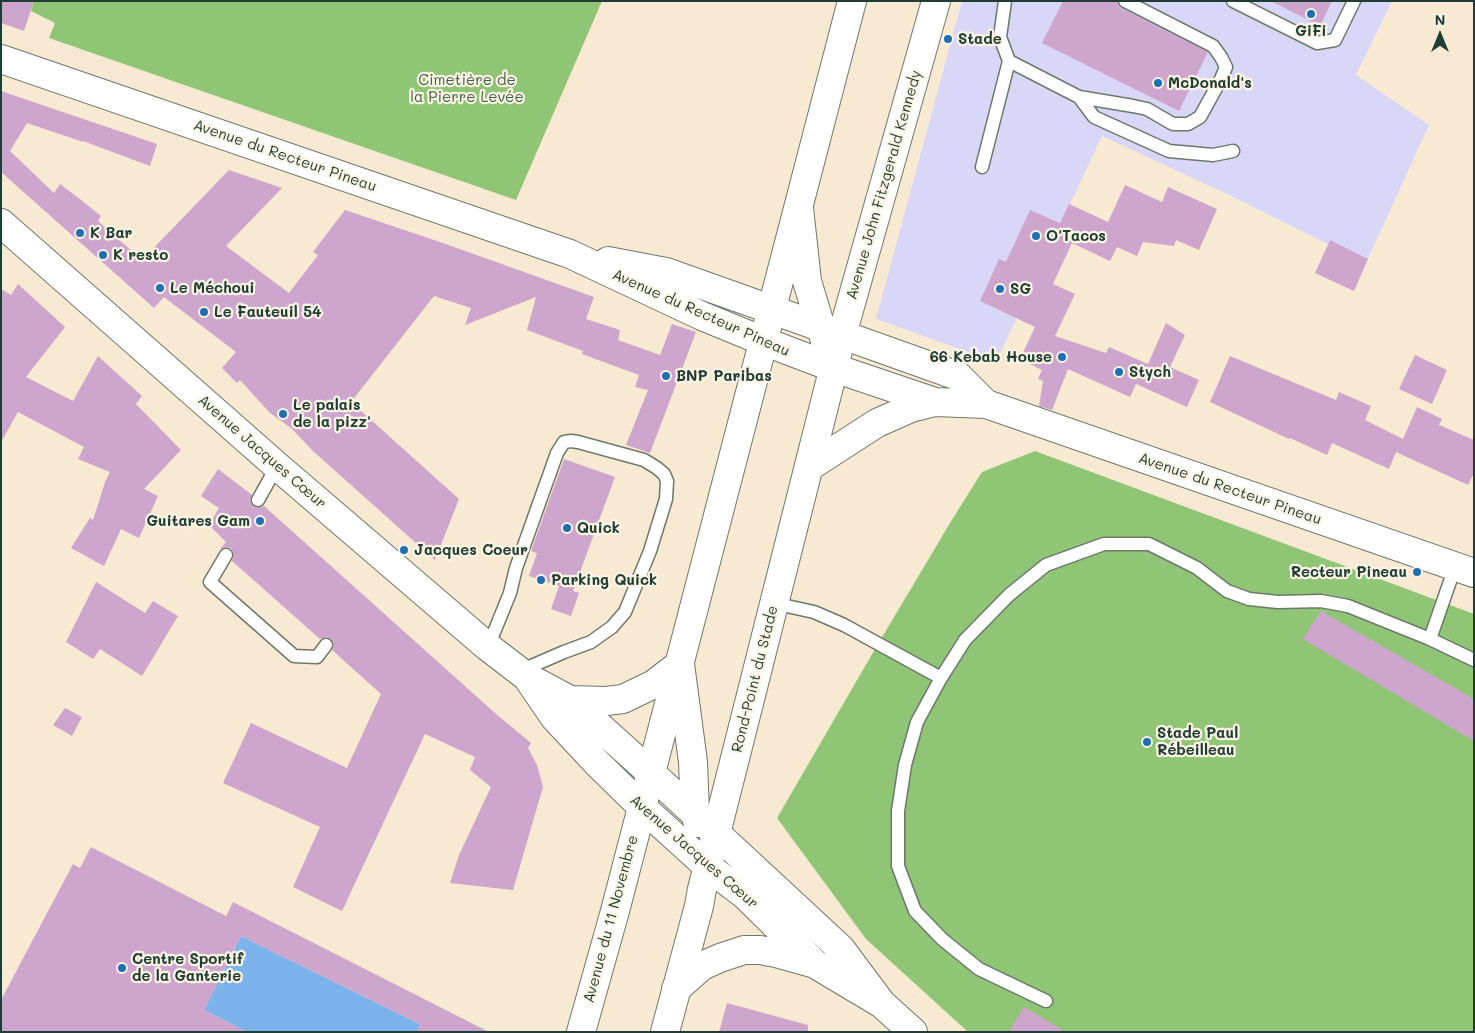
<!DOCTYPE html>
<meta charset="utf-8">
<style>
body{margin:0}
#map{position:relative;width:1475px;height:1033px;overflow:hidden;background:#f8e9d2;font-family:Mali,sans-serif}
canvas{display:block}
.frame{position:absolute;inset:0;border:2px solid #1f3d34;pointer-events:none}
.north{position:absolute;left:1415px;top:10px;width:50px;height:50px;-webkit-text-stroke:4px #fcf5e5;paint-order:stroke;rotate:0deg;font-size:14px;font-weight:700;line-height:20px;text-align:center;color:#1f3d34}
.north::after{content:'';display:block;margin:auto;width:18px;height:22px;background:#1f3d34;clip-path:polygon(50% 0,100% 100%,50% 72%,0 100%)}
</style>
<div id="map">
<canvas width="1475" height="1033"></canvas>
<div class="frame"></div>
<div class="north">N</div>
</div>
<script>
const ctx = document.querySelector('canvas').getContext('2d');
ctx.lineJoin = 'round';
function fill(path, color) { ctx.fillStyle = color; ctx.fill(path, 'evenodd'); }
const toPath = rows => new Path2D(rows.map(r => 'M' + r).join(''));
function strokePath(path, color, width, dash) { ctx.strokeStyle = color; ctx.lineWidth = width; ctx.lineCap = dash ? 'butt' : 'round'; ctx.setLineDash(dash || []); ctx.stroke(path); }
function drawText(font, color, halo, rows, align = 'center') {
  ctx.font = font + ' Mali,sans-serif'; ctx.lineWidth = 4.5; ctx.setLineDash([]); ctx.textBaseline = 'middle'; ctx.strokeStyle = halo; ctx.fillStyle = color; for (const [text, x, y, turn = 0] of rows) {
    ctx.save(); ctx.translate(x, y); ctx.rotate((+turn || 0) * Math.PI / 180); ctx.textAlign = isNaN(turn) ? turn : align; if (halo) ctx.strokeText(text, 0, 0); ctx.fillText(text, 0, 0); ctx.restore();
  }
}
fill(toPath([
 [962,1,1392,1,1356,75,1429,125,1366,263,1227,194,1102,136,996,362,876,319]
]), '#d9d7f8');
fill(toPath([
 [34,1,602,1,516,200,49,38,55,23,31,11],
 [1035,451,1474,614,1474,1032,968,1032,866,939,777,818,878,644,953,518,982,472]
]), '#90c576');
fill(toPath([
 [241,936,420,1024,417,1032,247,1032,204,1010]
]), '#7cb3eb');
fill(toPath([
 [1,1,34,1,24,31,1,23],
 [1063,1,1117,1,1118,5,1121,8,1208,52,1179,111,1042,43],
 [1271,1,1332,1,1320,26],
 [1,91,157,144,150,166,83,141,83,142,27,123,10,151,54,193,60,184,81,200,101,216,98,221,142,260,229,170,282,188,226,246,289,293,318,255,313,252,345,210,443,243,594,297,586,319,620,330,618,340,660,355,672,324,696,332,650,453,626,445,648,390,635,387,639,375,582,354,583,351,527,330,536,297,465,325,471,308,434,296,351,402,459,499,435,560,313,451,291,428,270,413,240,380,237,383,222,368,236,352,164,297,154,308,1,172],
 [1125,185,1162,202,1168,187,1217,209,1199,250,1176,240,1174,246,1143,242,1137,256,1117,247,1110,261,1072,243,1053,284,1075,294,1055,336,1106,353,1109,347,1148,364,1166,323,1185,335,1170,367,1199,380,1187,407,1136,384,1130,397,1068,369,1052,410,1039,406,1043,381,1038,379,1042,370,1020,359,1035,327,980,301,999,259,1006,262,1030,210,1060,223,1069,204,1108,222],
 [1330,240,1368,259,1354,291,1315,273],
 [18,284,65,327,26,377,73,401,98,356,142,396,136,404,181,450,144,489,158,496,139,538,121,529,104,566,71,548,90,518,93,520,105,482,110,472,78,459,84,447,18,412,1,442,1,289,11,295],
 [1415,355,1447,370,1432,404,1399,389],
 [1230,356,1336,400,1339,392,1371,406,1365,420,1403,439,1417,407,1442,419,1439,425,1474,440,1474,473,1468,485,1396,452,1389,469,1332,443,1327,455,1290,438,1289,439,1210,402],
 [564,459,615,477,573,591,570,590,579,593,571,616,551,609,559,586,529,576,537,553,531,551],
 [218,469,252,495,250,501,254,507,259,508,264,506,495,713,531,743,528,748,537,765,543,787,513,890,450,883,459,855,491,787,470,770,475,757,425,734,342,911,293,887,320,827,223,783,251,723,347,768,381,694,332,650,334,645,331,639,326,637,320,639,232,561,234,555,231,548,226,547,220,549,226,542,209,525,219,508,201,496],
 [96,582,145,613,153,601,178,616,142,676,100,649,93,659,66,642],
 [1321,611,1474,699,1474,741,1303,639],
 [65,708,82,717,72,736,53,725],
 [91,847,226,916,233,902,489,1032,417,1032,420,1024,241,936,204,1010,247,1032,1,1032,1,1000,73,864,80,868],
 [727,1003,808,1025,808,1032,719,1032],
 [1024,1007,1066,1032,1009,1032]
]), '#cea5cc');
const service = toPath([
 [1233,1,1317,43,1335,40,1354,1],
 [1009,61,1079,97,1133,106,1147,109,1173,124,1188,124,1200,117,1221,79,1226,67,1221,57,1213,46,1125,1],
 [1079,97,1094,117,1169,151,1213,155,1233,151],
 [982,167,1009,61,1000,37,1005,1],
 [258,500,277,466],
 [226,555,210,582,294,656,317,657,326,645],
 [773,603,814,612,844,625,941,678],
 [1430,639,1474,660],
 [488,647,510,593,516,568,557,453,564,442,571,441,578,442,644,460,657,468,664,474,667,481,666,499,650,551,625,612,612,627,591,642,564,652,520,671],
 [1046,1001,979,969,942,939,915,911,898,866,898,811,905,765,917,722,941,678,965,640,1009,595,1046,565,1104,544,1149,544,1197,568,1227,591,1249,599,1278,602,1321,601,1348,606,1430,639,1455,567]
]);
const secondary = toPath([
 [1,59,570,254,702,316,763,341,834,368,935,402,986,404,992,406,1474,573],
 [799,208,807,281,825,341],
 [1,223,277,466,488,647,527,677,570,700,651,773,841,949,882,1004],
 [608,261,666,272,958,376,986,404],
 [809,467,877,423,911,408,935,402],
 [680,664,693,762,695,814,698,823],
 [529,680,555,718,598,764,642,807,707,866,745,895,815,964,882,1004,913,1032],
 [570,700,606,701,623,699,654,684,680,664],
 [676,989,702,966,720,958,744,950,760,950,776,953,812,963]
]);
const primary = toPath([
 [581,1032,615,911,852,1],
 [665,1032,699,906,702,889,842,335,936,1]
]);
strokePath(service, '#6b796b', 15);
strokePath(secondary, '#6b796b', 30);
strokePath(primary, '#6b796b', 30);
strokePath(service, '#fff', 12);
strokePath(secondary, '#fff', 28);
strokePath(primary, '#fff', 28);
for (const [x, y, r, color] of [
 [1311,14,5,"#1f6fb2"],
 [948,39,5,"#1f6fb2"],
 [1158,83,5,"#1f6fb2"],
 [80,233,5,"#1f6fb2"],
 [1036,236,5,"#1f6fb2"],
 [103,255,5,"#1f6fb2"],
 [160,288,5,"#1f6fb2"],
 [1000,289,5,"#1f6fb2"],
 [204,312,5,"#1f6fb2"],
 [1062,357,5,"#1f6fb2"],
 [1119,372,5,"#1f6fb2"],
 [666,376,5,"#1f6fb2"],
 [283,414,5,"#1f6fb2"],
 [260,521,5,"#1f6fb2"],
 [567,528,5,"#1f6fb2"],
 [404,550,5,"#1f6fb2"],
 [1417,572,5,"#1f6fb2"],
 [541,580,5,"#1f6fb2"],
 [1147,742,5,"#1f6fb2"],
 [122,968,5,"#1f6fb2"]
]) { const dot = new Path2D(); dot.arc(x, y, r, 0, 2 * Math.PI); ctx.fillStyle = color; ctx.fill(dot); strokePath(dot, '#fcf5e5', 2); }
drawText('bold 15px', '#1f3d34', '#fcf5e5', [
 ["GiFi",1311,31,"center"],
 ["Stade",958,39],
 ["McDonald's",1168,83],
 ["K Bar",90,233],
 ["O'Tacos",1046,236],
 ["K resto",113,255],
 ["Le Méchoui",170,288],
 ["SG",1010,289],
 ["Le Fauteuil 54",214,312],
 ["66 Kebab House",1052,357,"right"],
 ["Stych",1129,372],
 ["BNP Paribas",676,376],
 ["Le palais",293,405],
 ["de la pizz'",293,422],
 ["Guitares Gam",250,521,"right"],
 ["Quick",577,528],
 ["Jacques Coeur",414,550],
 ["Recteur Pineau",1407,572,"right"],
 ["Parking Quick",551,580],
 ["Stade Paul",1157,733],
 ["Rébeilleau",1157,750],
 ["Centre Sportif",132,959],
 ["de la Ganterie",132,976]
], 'left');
drawText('15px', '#3b5f44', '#fcf5e5', [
 ["Cimetière de",467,80],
 ["la Pierre Levée",467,97]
]);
drawText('15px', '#1f3d34', '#fcf5e5', [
 ["Avenue du Recteur Pineau",285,156,19],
 ["Avenue John Fitzgerald Kennedy",884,185,-74],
 ["Avenue du Recteur Pineau",701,313,24],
 ["Avenue Jacques Cœur",262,452,41],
 ["Avenue du Recteur Pineau",1230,489,19],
 ["Rond-Point du Stade",755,679,-76],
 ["Avenue Jacques Cœur",694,852,41],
 ["Avenue du 11 Novembre",611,919,-75]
]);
</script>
